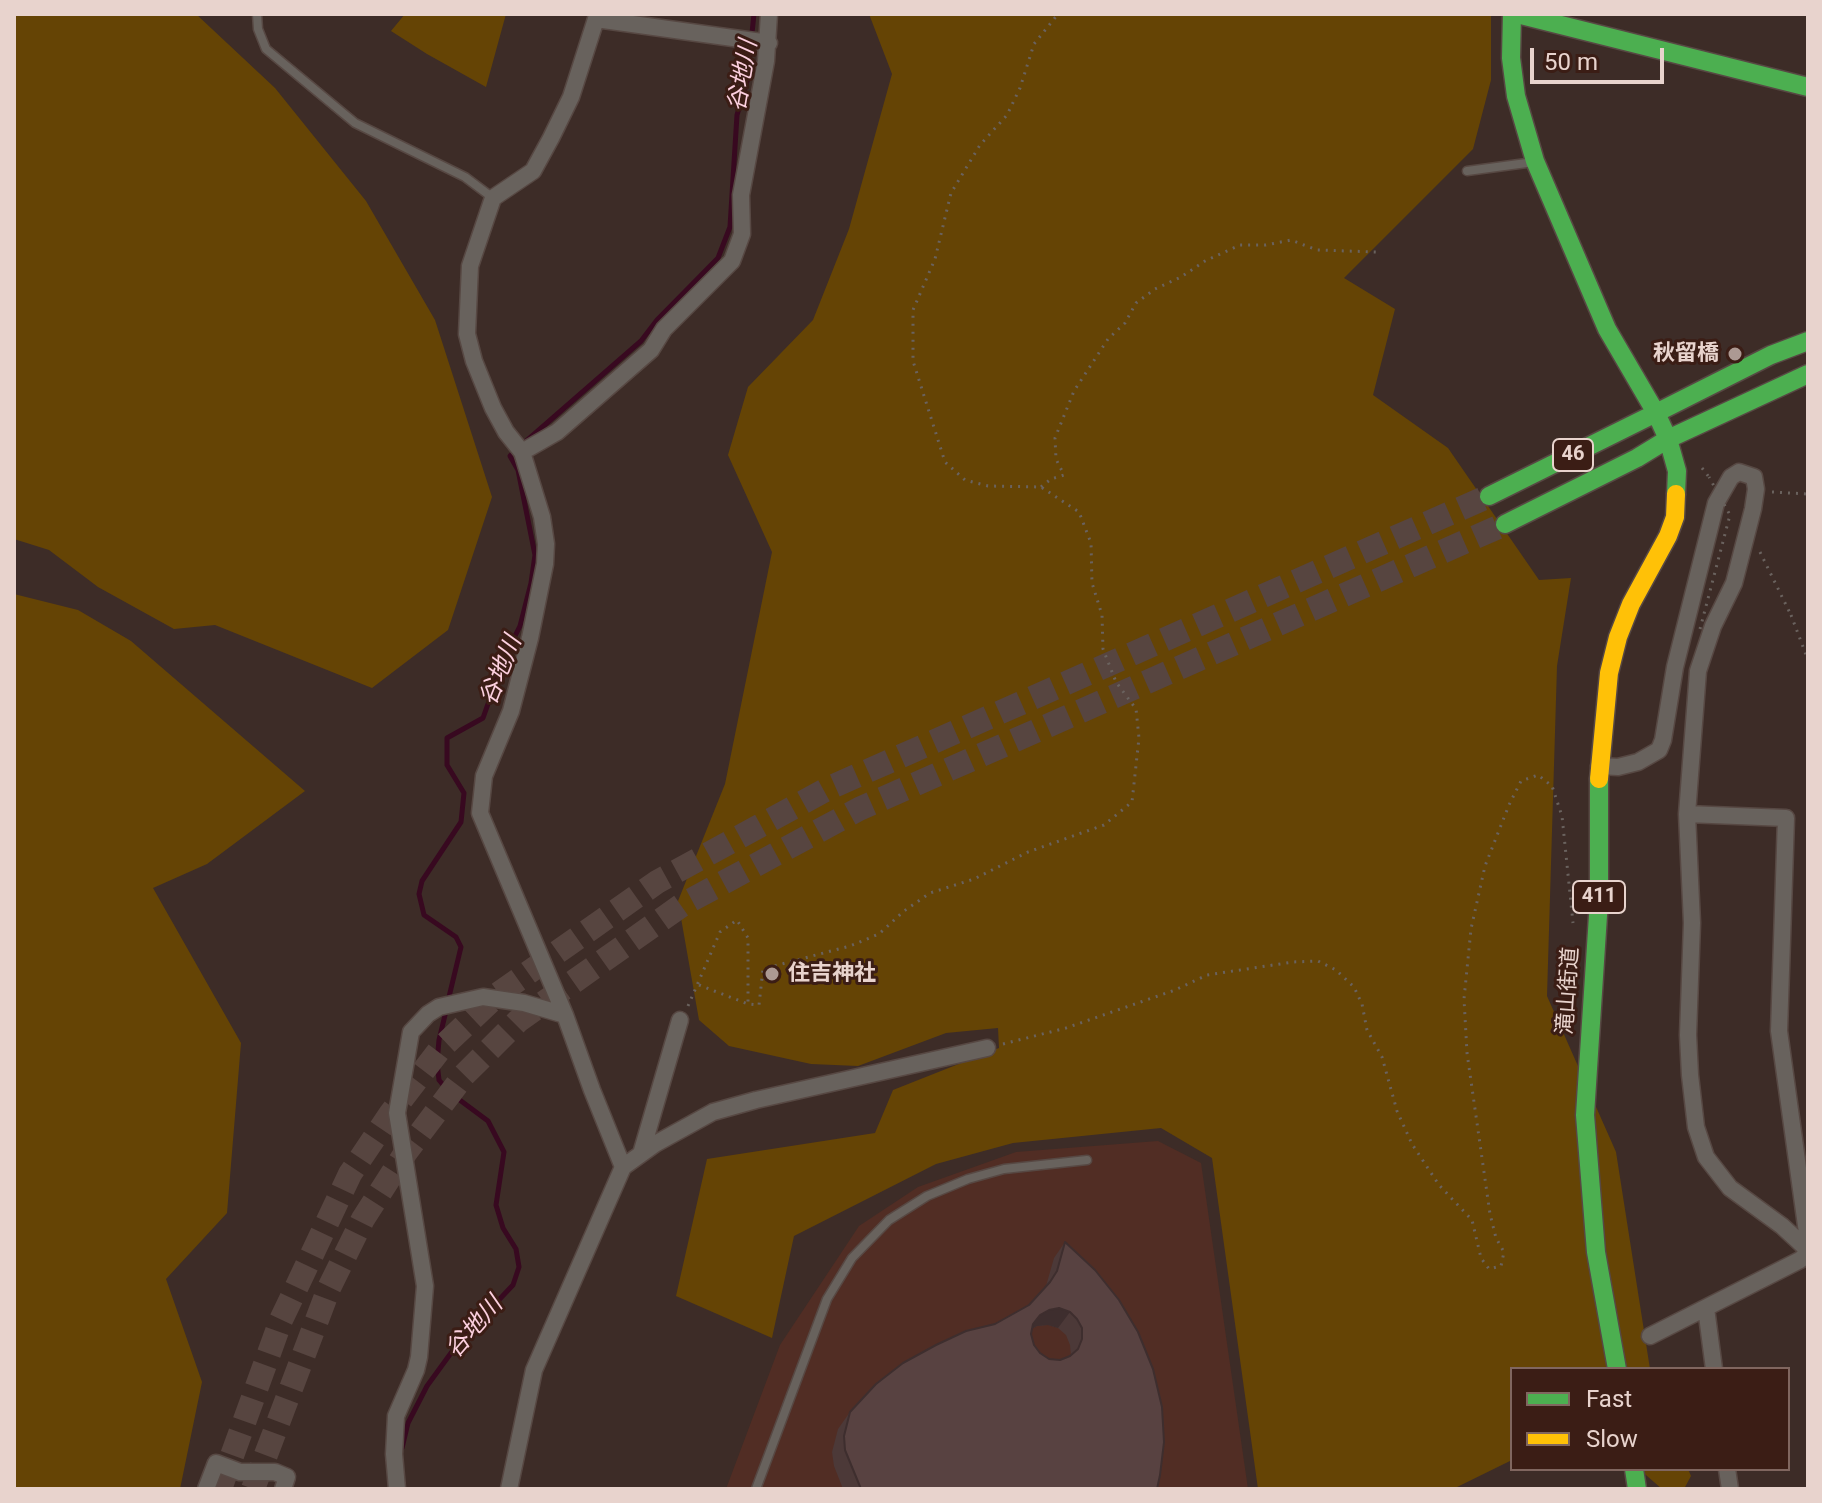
<!DOCTYPE html>
<meta charset="utf-8">
<style>
body{margin:0}
#map{position:relative;width:1822px;height:1503px;overflow:hidden;background:#3d2c27;font-family:Roboto,sans-serif}
canvas{display:block}
.frame{position:absolute;inset:0;border:16px solid #e8d3cd;pointer-events:none}
.legend{position:absolute;left:1510px;top:1367px;width:280px;height:104px;box-sizing:border-box;background:#3b1d15;border:2px solid #80665f;margin:0;padding:10px 14px;list-style:none;font-size:24px;color:#e8d3cd}
.legend li{display:flex;align-items:center;gap:16px;height:40px}
.legend b{width:40px;border:2px solid #80665f}
.scale{position:absolute;left:1530px;top:48px;width:134px;height:36px;box-sizing:border-box;border:4px solid #e8d3cd;border-top:0;padding-left:10px;font-size:24px;line-height:28px;white-space:nowrap;color:#e8d3cd;-webkit-text-stroke:6px #3b1d15;paint-order:stroke}
</style>
<div id="map">
<canvas width="1822" height="1503"></canvas>
<div class="frame"></div>
<ul class="legend">
<li><b style="height:10px;background:#4caf50"></b>Fast</li>
<li><b style="height:10px;background:#ffc107"></b>Slow</li>
</ul>
<div class="scale">50 m</div>
</div>
<script>
const ctx = document.querySelector('canvas').getContext('2d');
ctx.lineJoin = 'round';
function fill(path, color) { ctx.fillStyle = color; ctx.fill(path, 'evenodd'); }
const toPath = rows => new Path2D(rows.map(r => 'M' + r).join(''));
function strokePath(path, color, width, dash) { ctx.strokeStyle = color; ctx.lineWidth = width; ctx.lineCap = dash ? 'butt' : 'round'; ctx.setLineDash(dash || []); ctx.stroke(path); }
function drawText(font, color, halo, rows, align = 'center') {
  ctx.font = font + ' Roboto,"Noto Sans JP",sans-serif'; ctx.lineWidth = 6; ctx.setLineDash([]); ctx.textBaseline = 'middle'; ctx.strokeStyle = halo; ctx.fillStyle = color; for (const [text, x, y, turn = 0] of rows) {
    ctx.save(); ctx.translate(x, y); ctx.rotate((+turn || 0) * Math.PI / 180); ctx.textAlign = isNaN(turn) ? turn : align; if (halo) ctx.strokeText(text, 0, 0); ctx.fillText(text, 0, 0); ctx.restore();
  }
}
fill(toPath([
 [1158,1141,1201,1163,1248,1489,726,1489,780,1345,859,1226,918,1187,1016,1152]
]), '#512d24');
fill(toPath([
 [14,14,196,14,275,88,366,201,435,320,492,497,448,630,372,688,215,625,174,629,98,587,49,550,14,539],
 [405,14,506,14,486,87,427,54,391,31],
 [869,14,1491,14,1491,80,1473,149,1344,278,1395,309,1373,395,1448,448,1539,580,1571,578,1557,666,1547,996,1616,1152,1650,1369,1512,1369,1512,1460,1453,1489,1258,1489,1212,1158,1161,1128,1013,1143,936,1164,794,1236,772,1338,676,1296,707,1159,875,1133,893,1090,999,1048,998,1028,946,1033,858,1066,811,1064,729,1046,699,1020,678,901,725,784,772,552,728,455,748,387,813,320,849,229,892,74],
 [14,594,78,610,131,641,305,791,207,864,153,888,241,1043,227,1213,166,1279,202,1382,180,1489,14,1489],
 [1639,1469,1688,1469,1691,1476,1684,1489,1662,1489]
]), '#654405');
strokePath(toPath([
 [524,443,641,341,657,320,718,258,730,227,737,115,747,81,754,14],
 [448,1001,461,947,456,937,424,915,419,894,422,881,461,822,464,793,447,765,447,738,483,718,505,656,520,626,531,583,535,555,518,470,510,456,517,450],
 [402,1448,408,1423,427,1386,459,1342,513,1285,519,1267,516,1249,503,1228,496,1205,504,1152,488,1121,449,1092,439,1080,437,1063,439,1040,446,1011]
]), '#380920', 5);
strokePath(toPath([
 [220,1489,281,1320,350,1174,391,1113,441,1048,498,994,657,882,829,788,1489,496],
 [253,1489,329,1288,363,1219,406,1152,464,1075,518,1021,682,905,859,809,1505,524]
]), '#574540', 24, [24, 12]);
const lane = toPath([
 [257,14,258,29,266,49,355,123,465,177,493,198],
 [1467,171,1534,162],
 [756,1489,827,1299,852,1258,889,1220,927,1196,968,1179,1004,1169,1087,1160]
]);
const street = toPath([
 [522,452,557,432,651,350,664,329,732,261,742,234,741,195,766,61,769,14],
 [1599,766,1618,767,1638,762,1659,750,1663,740,1675,667,1716,503,1731,477,1739,472,1754,477,1756,489,1753,509,1734,583,1713,626,1698,671,1687,814,1692,923,1688,1035,1690,1075,1696,1127,1706,1157,1730,1188,1782,1226,1808,1250],
 [1687,814,1786,818,1779,1031,1808,1240],
 [641,1154,680,1020],
 [623,1167,592,1090,565,1015,480,813,484,776,511,711,530,638,545,564,546,544,542,517,522,452,506,432,493,408,474,361,467,334,470,266,493,198,533,171,551,138,571,97,596,19,769,43],
 [1706,1308,1714,1369],
 [1650,1336,1800,1260,1808,1253],
 [1727,1469,1730,1489],
 [206,1489,216,1463,240,1472,275,1472,287,1477,283,1489],
 [397,1489,394,1454,396,1416,416,1370,419,1357,425,1286,397,1113,411,1032,428,1014,439,1007,483,997,524,1003,565,1015],
 [509,1489,534,1370,623,1167,655,1144,713,1112,756,1100,987,1048]
]);
const fast = toPath([
 [1512,14,1511,58,1516,96,1535,161,1607,329,1656,413],
 [1517,14,1808,87],
 [1668,439,1808,374],
 [1676,494,1677,471,1668,439,1656,413,1771,355,1808,341],
 [1489,496,1656,413],
 [1505,524,1637,458,1668,439],
 [1599,779,1599,900,1585,1115,1596,1252,1617,1369],
 [1634,1469,1637,1489]
]);
const slow = toPath([
 [1599,779,1609,673,1618,637,1631,604,1668,536,1675,517,1676,494]
]);
strokePath(lane, '#574843', 11);
strokePath(street, '#574843', 19);
strokePath(fast, '#574843', 21);
strokePath(slow, '#574843', 21);
strokePath(toPath([
 [1702,468,1709,477],
 [1041,487,1051,479,1064,475,1056,459,1055,438,1074,391,1108,339,1125,323,1136,303,1155,289,1181,277,1205,261,1240,245,1266,245,1291,240,1317,250,1377,252],
 [1772,492,1808,494],
 [1760,552,1790,613],
 [1791,615,1808,660],
 [699,985,748,1004],
 [688,1006,720,932,737,920,748,938,748,1004,759,1005,763,969,850,946,879,934,904,911,930,893,974,879,1028,852,1104,825,1132,802,1139,738,1136,709,1116,682,1103,649,1102,615,1092,583,1091,543,1079,512,1041,487,988,486,965,480,945,462,913,361,913,310,935,259,951,193,980,145,1007,115,1020,88,1034,44,1058,14],
 [1003,1044,1066,1028,1175,990,1207,975,1293,962,1318,961,1336,970,1354,987,1362,1004,1367,1030,1382,1057,1397,1111,1412,1144,1439,1185,1472,1220,1481,1258,1489,1269,1501,1266,1504,1252,1496,1238,1490,1214,1467,1053,1464,999,1471,929,1485,866,1509,805,1521,781,1538,775,1552,786,1562,816,1573,923]
]), '#6a625e', 3, [2, 6]);
strokePath(lane, '#68625d', 8);
strokePath(street, '#68625d', 16);
strokePath(fast, '#4caf50', 18);
strokePath(slow, '#ffc107', 18);
strokePath(toPath([
 [1700,629,1730,515,1709,477]
]), '#6a625e', 3, [2, 6]);
fill(toPath([
 [1065,1242,1157,1489,843,1489,834,1466,832,1452,838,1429,850,1412,995,1324,1029,1305,1046,1286,1054,1258],
 [1048,1325,1058,1328,1066,1335,1070,1345,1071,1356,1060,1360,1049,1359,1040,1353,1034,1345,1031,1334,1032,1329,1037,1326]
]), '#4c3938');
fill(toPath([
 [1059,1308,1070,1312,1058,1328,1048,1325,1037,1326,1028,1331,1040,1315,1049,1310]
]), '#3e2e2e');
const building = toPath([
 [1065,1242,1095,1270,1119,1300,1138,1332,1153,1369,1162,1407,1164,1442,1160,1475,1157,1489,861,1489,845,1450,844,1436,850,1412,876,1384,903,1363,936,1345,966,1331,995,1324,1029,1305,1050,1282,1057,1271,1065,1242],
 [1059,1308,1070,1312,1077,1319,1082,1328,1082,1339,1078,1349,1070,1356,1060,1360,1049,1359,1040,1353,1034,1345,1031,1334,1033,1324,1040,1315,1049,1310,1059,1308]
]);
fill(building, '#584241');
strokePath(building, '#3e2e2e', 2);
for (const [x, y, r, color] of [
 [1735,354,8,"#ac9993"],
 [772,974,8,"#ac9993"]
]) { const dot = new Path2D(); dot.arc(x, y, r, 0, 2 * Math.PI); ctx.fillStyle = color; ctx.fill(dot); strokePath(dot, '#3b1d15', 3); }
for (const [x, y, w] of [
 [1573,455,40],
 [1599,897,52]
]) { const box = new Path2D(); box.roundRect(x - w / 2, y - 16, w, 32, 6); ctx.fillStyle = '#3b1d15'; ctx.fill(box); strokePath(box, '#e8d3cd', 2); }
drawText('bold 20px', '#e8d3cd', null, [
 ["46",1573,455],
 ["411",1599,897]
]);
drawText('bold 22px', '#e8d3cd', '#3b1d15', [
 ["秋留橋",1719,354],
 ["住吉神社",788,974,"left"]
], 'right');
drawText('22px', '#e8d3cd', '#3b1d15', [
 ["滝山街道",1569,991,-86]
]);
drawText('italic 24px', '#fcd0df', '#3b1d15', [
 ["谷地川",744,76,-80],
 ["谷地川",502,671,-68],
 ["谷地川",475,1328,-49]
]);
</script>
